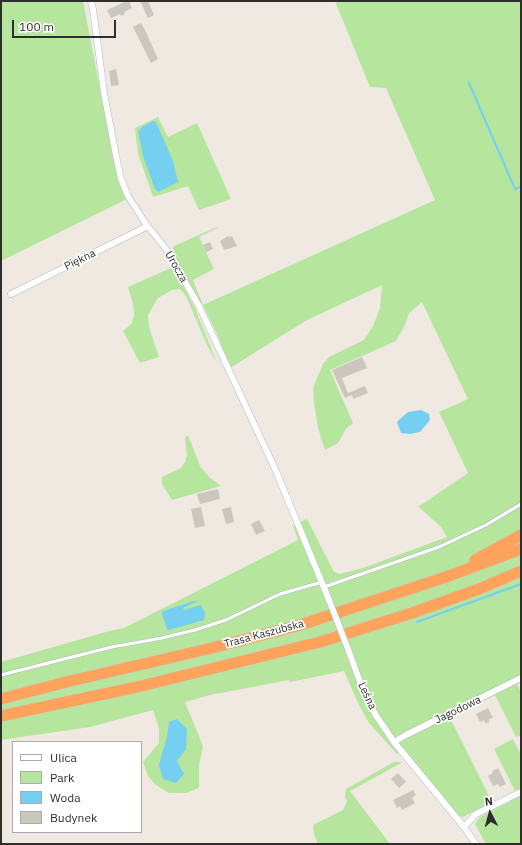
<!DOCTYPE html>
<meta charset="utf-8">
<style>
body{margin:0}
#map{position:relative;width:522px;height:845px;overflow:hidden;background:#efe9e1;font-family:"IBM Plex Sans",sans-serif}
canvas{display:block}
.frame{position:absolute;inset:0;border:2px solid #2e2e2e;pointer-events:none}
.legend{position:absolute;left:12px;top:741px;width:130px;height:92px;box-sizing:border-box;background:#fff;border:1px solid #ababab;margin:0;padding:5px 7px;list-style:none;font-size:12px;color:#2e2e2e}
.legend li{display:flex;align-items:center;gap:8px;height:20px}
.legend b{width:20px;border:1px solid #ababab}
.north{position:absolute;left:470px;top:793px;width:40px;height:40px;-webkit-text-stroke:3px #fff;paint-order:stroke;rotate:354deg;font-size:11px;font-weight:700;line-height:16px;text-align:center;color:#2e2e2e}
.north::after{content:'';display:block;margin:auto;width:14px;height:18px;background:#2e2e2e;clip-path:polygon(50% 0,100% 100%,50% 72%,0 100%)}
.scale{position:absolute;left:12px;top:20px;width:104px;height:18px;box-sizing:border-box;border:2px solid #2e2e2e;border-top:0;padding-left:5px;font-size:12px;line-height:14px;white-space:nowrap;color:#2e2e2e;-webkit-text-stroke:3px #fff;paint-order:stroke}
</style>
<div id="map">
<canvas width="522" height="845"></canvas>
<div class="frame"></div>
<ul class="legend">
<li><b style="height:5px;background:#fff"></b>Ulica</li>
<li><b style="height:11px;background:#b6e59e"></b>Park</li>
<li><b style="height:11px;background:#75cff0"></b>Woda</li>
<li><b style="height:11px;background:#cbc7bf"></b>Budynek</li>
</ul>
<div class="north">N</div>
<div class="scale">100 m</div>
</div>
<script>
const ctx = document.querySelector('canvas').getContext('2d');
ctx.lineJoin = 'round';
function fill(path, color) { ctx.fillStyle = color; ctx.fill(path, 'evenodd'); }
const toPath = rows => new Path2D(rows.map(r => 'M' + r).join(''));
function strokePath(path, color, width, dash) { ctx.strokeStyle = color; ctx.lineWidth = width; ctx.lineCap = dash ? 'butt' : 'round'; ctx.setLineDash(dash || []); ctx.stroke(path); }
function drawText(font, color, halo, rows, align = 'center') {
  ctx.font = font + ' "IBM Plex Sans",sans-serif'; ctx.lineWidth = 3.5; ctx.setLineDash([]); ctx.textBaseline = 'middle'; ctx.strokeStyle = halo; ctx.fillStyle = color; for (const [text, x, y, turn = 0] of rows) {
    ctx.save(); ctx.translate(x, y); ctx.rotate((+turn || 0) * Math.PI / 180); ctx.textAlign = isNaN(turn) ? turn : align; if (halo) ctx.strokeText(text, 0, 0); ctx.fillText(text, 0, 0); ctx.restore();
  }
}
fill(toPath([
 [1,1,83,1,114,162,118,178,127,199,1,261],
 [335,1,521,1,521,682,517,684,521,692,521,735,516,737,495,695,450,718,492,802,463,817,458,815,404,749,397,754,369,723,359,705,344,671,290,682,289,680,210,695,185,702,203,746,199,765,199,788,186,793,169,793,156,785,148,776,143,762,159,743,159,728,153,710,90,727,1,740,1,662,106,632,124,628,298,540,293,525,307,519,334,572,340,574,363,568,447,537,441,527,418,506,424,503,468,473,439,412,468,399,422,302,409,313,405,325,396,341,330,370,353,423,346,429,338,443,325,450,318,428,314,403,313,388,323,364,329,357,364,340,373,326,380,308,382,285,307,320,230,368,218,336,203,305,200,306,171,254,172,250,174,246,215,228,220,227,199,237,214,269,193,280,203,305,435,200,386,88,370,87],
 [158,117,168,137,197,123,231,199,199,210,188,186,153,197,138,153,135,128],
 [173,267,195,308,217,363,207,345,186,296,180,289,172,290,158,298,148,315,149,327,159,357,140,363,123,331,132,323,134,315,133,304,128,287],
 [188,435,200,466,209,477,221,486,172,500,162,484,162,477,181,468,185,462,187,454,185,438],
 [513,739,521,755,521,788,515,791,494,749],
 [394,762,403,762,350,791,390,844,318,844,314,834,313,825,343,810,347,801,345,797,346,789],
 [521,796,521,844,486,844,475,824,480,817]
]), '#b6e59e');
fill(toPath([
 [153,121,156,122,173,161,178,182,158,192,155,189,144,159,138,132,142,127],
 [421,410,429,414,430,420,420,432,410,434,401,433,397,422,400,419,408,412],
 [194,601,198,601,183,608,184,610,201,605,205,613,204,620,169,630,167,629,162,614,163,611],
 [177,719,187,729,186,749,177,761,184,774,176,783,163,779,159,765,167,737,169,722]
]), '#75cff0');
strokePath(toPath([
 [469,83,515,189,521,187],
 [417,622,521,584]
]), '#75cff0', 2);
fill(toPath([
 [127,1,129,1,132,8,124,12,125,14,121,16,120,14,111,18,107,10],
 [140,1,148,1,154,15,148,18],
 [141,23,145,30,140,32,145,30,158,59,151,63,133,27],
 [116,69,119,85,111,86,109,71],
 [228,236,229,237,232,236,237,246,224,250,220,241],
 [210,242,213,249,206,252,203,245],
 [362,357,367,368,342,378,348,393,365,386,368,393,353,399,352,395,345,398,332,370],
 [218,489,220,499,200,504,197,494],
 [201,507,205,526,195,528,191,509],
 [231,507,234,522,226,524,222,509],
 [259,520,265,531,256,535,251,524],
 [488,708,493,718,489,719,489,722,487,723,485,723,484,720,480,722,476,714],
 [498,768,506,784,500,787,498,784,493,786,488,776,493,773,492,771],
 [398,773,406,782,399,788,391,779],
 [413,790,416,795,412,798,415,803,402,810,400,806,397,808,393,800]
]), '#cbc7bf');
const lane = toPath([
 [324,587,439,547,486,525,521,504],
 [1,675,112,647,162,638,195,630,226,620,280,594,322,582]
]);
const street = toPath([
 [91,1,93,9,104,93,116,156,121,179,128,196,146,224,166,249,199,306,276,471,329,600],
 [11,294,148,226],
 [348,649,360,682,375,714,394,742,464,827,476,844],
 [394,742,404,736,521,678],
 [464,827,476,814,521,792]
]);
const highway = toPath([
 [475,560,521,535],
 [1,699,66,682,212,648,300,625,446,577,521,549],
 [1,716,137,687,320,642,412,613,479,589,521,571]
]);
strokePath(lane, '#b4b7c1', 4);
strokePath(street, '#b4b7c1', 7);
strokePath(highway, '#c9c9c9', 12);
strokePath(lane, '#fff', 3);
strokePath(street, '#fff', 6);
strokePath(highway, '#ffa35c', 11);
const streetBridge = toPath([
 [329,600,348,649]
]);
strokePath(streetBridge, '#b4b7c1', 7, []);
strokePath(streetBridge, '#fff', 6);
drawText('11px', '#2e2e2e', '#fff', [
 ["Piękna",80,260,-26],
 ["Urocza",176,267,60],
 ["Trasa Kaszubska",264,634,-15],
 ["Leśna",367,696,65],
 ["Jagodowa",458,710,-26]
]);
</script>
